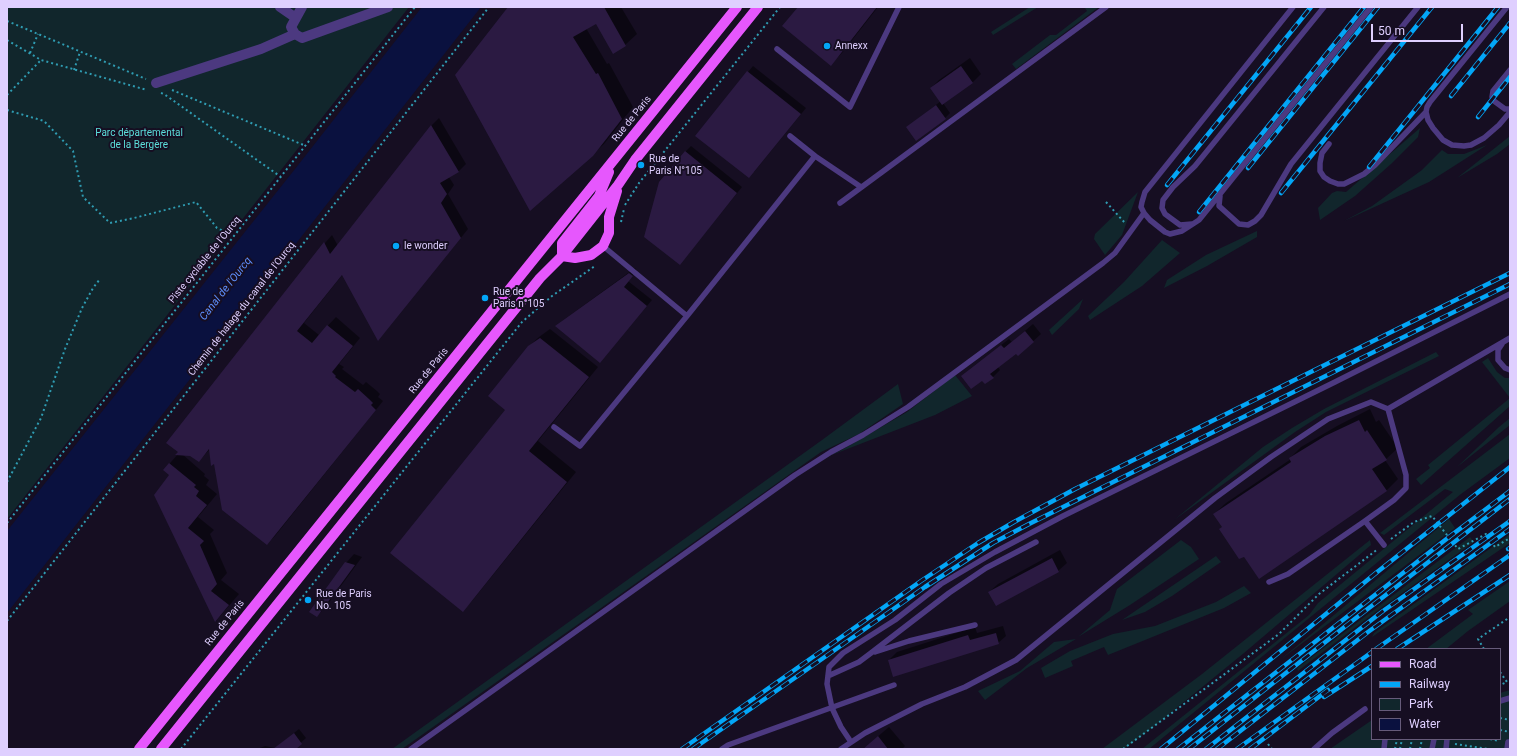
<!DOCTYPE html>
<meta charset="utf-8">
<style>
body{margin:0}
#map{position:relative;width:1517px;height:756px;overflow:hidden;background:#160e22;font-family:Roboto,sans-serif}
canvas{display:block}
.frame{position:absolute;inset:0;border:8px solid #dfcfff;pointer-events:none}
.legend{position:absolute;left:1371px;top:648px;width:130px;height:92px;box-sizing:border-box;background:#160e22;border:1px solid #665b7a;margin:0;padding:5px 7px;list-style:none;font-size:12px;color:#dfcfff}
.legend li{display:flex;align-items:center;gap:8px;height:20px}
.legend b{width:20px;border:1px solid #665b7a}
.scale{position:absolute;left:1371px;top:24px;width:92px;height:18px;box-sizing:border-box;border:2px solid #dfcfff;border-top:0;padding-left:5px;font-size:12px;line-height:14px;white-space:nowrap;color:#dfcfff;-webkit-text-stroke:3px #160e22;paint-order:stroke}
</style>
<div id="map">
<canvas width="1517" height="756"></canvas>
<div class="frame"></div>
<ul class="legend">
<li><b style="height:5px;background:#e657fd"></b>Road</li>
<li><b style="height:5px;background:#03a6f7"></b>Railway</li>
<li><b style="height:11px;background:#11262c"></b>Park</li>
<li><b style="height:11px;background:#0a113f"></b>Water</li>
</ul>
<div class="scale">50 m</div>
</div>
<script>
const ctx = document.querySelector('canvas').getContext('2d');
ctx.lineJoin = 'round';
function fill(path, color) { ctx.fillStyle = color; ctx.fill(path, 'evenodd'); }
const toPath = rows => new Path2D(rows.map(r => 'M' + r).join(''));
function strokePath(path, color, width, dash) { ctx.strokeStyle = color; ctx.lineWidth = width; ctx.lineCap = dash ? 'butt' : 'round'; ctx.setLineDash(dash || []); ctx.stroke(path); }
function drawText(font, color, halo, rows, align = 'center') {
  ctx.font = font + ' Roboto,sans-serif'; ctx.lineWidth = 4; ctx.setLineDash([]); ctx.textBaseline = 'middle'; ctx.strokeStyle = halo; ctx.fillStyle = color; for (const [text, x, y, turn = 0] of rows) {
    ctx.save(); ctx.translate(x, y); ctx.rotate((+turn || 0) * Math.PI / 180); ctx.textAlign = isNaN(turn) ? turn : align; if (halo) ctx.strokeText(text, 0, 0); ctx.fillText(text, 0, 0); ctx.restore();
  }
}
fill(toPath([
 [7,7,409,7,7,519],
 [1030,7,1038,7,993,35,991,32],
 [1087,7,1099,7,1016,69,1012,64,1050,35,1056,35,1087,11,1085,8],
 [1420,128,1418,137,1391,164,1355,196,1320,220,1318,208,1332,193,1337,191,1346,192],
 [1510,136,1510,144,1497,154,1457,178],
 [1487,145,1429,182,1344,221,1372,206,1422,170,1442,150,1448,154,1464,154],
 [1138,192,1122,235,1105,255,1094,239,1095,234],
 [1257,231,1257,237,1207,266,1164,288,1167,280,1206,255],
 [1162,240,1180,253,1142,286,1090,320,1088,316,1124,282],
 [1083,299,1079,309,1052,335,1049,330],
 [1436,352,1439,356,1326,412,1295,432,1174,520,1263,447,1292,428,1324,409],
 [1488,358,1497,372,1505,378,1510,378,1510,398,1482,362],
 [955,375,972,396,935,415,824,458,840,451,907,412],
 [898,384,903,404,859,434,821,452,402,749,392,749,822,440],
 [1510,398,1510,406,1421,485,1416,479,1430,468,1428,465],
 [1510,418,1510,425,1457,467,1499,427],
 [1510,434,1510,458,1461,494,1149,749,1142,749,1309,615,1318,603,1453,492,1445,489,1384,535,1380,533],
 [1449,519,1455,528,1280,660],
 [1510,534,1510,543,1372,637,1374,633],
 [1470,537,1474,542,1373,614,1298,671,1297,668],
 [1181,540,1191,547,1199,559,1130,605,1078,637,1110,610,1117,589],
 [1370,540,1371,545,1244,653,1157,724,1124,749,1102,749,1202,674],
 [1216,556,1221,562,1172,596,1145,612,1122,620],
 [1510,581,1510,601,1468,631,1446,649,1426,649,1473,614,1468,610],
 [1244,586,1251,593,1224,608,1108,655,1104,647,1071,661,1073,666,1045,678,1041,668,1070,651,1113,634,1155,626,1216,602],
 [1076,639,1027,668,985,700,978,691,1020,671,1054,642],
 [1510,690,1510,749,1330,749,1372,720,1372,739,1500,739,1500,693]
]), '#11262c');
fill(toPath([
 [422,7,481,7,7,613,7,531,295,169]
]), '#0a113f');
fill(toPath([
 [509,7,621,7,637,34,625,45,596,22,586,28,607,64,609,63,633,107,604,144,592,155],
 [799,7,878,7,842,53,831,64],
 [970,58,981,74,973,82,943,103,950,113,945,118,907,127,941,101,931,88,939,80],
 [753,66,806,108,754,172,748,72],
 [439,118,466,164,458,172,449,177,454,185,448,194,468,229,386,331,379,339,343,274,304,323,319,335,336,317,360,338,339,364,344,367,342,369,363,385,366,382,377,391,380,394,378,397,383,401,275,536,267,544,214,462,210,449,199,461,191,455,182,454,205,474,204,476,209,480,206,485,217,494,198,517,214,530,210,534,227,573,221,580,239,594,216,621,171,475,164,470,178,454,179,451,168,443,325,243,332,235,338,246,431,126],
 [691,146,742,187,685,258,685,152],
 [635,268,637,271,628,281,652,300,600,362,557,326,562,321],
 [1033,324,1041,334,1018,355,1016,353,998,367,1000,370,993,377,982,379,962,376,970,369,1009,339,1012,342],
 [550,329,598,367,538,441,576,472,472,601,463,610,507,410,528,347,539,337],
 [1370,409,1376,422,1379,420,1398,448,1385,460,1398,479,1387,490,1259,578,1214,514,1226,503,1291,459,1290,458,1301,447,1337,426],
 [1060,550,1067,563,1058,571,989,592,998,584],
 [354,554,362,557,325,608,317,616,346,563],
 [1003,626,1006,636,998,643,889,660,897,652,975,627,977,633],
 [889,727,905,746,902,749,863,749],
 [299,729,306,738,294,749,257,749,265,746,275,748]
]), '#0007');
fill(toPath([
 [508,7,604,7,626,46,613,54,596,24,573,37,596,74,598,73,622,119,593,156,530,211,455,75],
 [798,7,877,7,831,66,782,26],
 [961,66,973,83,942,105,930,88],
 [747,71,801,114,749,178,695,136],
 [936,105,946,119,916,141,906,127],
 [431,125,459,172,440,183,447,194,441,203,461,238,378,341,342,275,297,331,312,343,327,325,353,346,332,372,336,376,335,377,355,392,358,389,369,399,373,403,371,405,376,410,267,545,222,510,214,464,211,466,209,449,199,462,190,456,175,455,178,452,166,443,324,242,330,254],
 [685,151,737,193,680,265,644,237,659,182],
 [629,273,633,276,624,287,647,306,600,363,555,326],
 [1025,331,1034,342,1018,356,1016,354,990,374,994,378,985,384,982,381,971,389,961,376,1001,345,1004,348],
 [540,338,589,377,529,451,567,482,463,612,390,553,505,410,488,396,528,346],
 [1359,420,1365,432,1367,430,1387,460,1372,469,1387,491,1259,579,1244,557,1239,559,1219,529,1222,527,1213,514,1291,462,1289,458,1325,436],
 [169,463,196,485,194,487,199,491,196,496,207,505,188,528,204,541,200,545,217,584,211,591,229,605,215,622,154,495,169,475,163,470],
 [1052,558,1059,572,996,606,988,592],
 [345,562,355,565,317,617,309,612],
 [996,633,999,644,893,677,888,660,968,635,970,640],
 [294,733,302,744,296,749,273,749],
 [878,736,888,749,863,749]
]), '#2b1a42');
strokePath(toPath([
 [7,21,146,79],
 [7,40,41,60,147,90],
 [30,53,38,34],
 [74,70,80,52],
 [172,90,306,146],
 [161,93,164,94,281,177],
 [7,95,41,60],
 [7,110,44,121,73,151,83,197,110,223,134,218,196,202,217,228,234,236],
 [1106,202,1125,223],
 [625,205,639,183,780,7],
 [621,222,624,209],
 [7,482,41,418,65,349,82,308,93,288,100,279],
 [7,523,415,7],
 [1391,539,1414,522,1432,516,1458,549,1486,534,1495,547,1510,538],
 [7,621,489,7],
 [1484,649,1478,639,1510,617],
 [1500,672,1507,682,1500,685],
 [1500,718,1510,720],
 [1500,730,1510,732],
 [1490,739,1499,741],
 [1268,744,1272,749],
 [1455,744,1488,749],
 [181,749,522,322,552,296,595,266],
 [1123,749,1279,634,1319,594,1378,549],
 [1395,749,1397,739],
 [1400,749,1402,739],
 [1410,749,1412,739],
 [1420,749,1422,739]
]), '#2f9cb2', 2, [2, 3]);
strokePath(toPath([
 [1293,7,1145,192,1142,202,1141,207,1144,213,1150,220,1165,232,1170,234,1182,231,1199,220,1371,7],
 [1507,7,1430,102,1427,107,1426,112,1428,120,1433,128,1443,140,1452,145,1464,146,1471,145,1484,138,1499,125,1510,112],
 [777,49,850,107,899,7],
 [1510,70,1493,91,1492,97,1494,101,1505,109,1510,109],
 [1329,144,1322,153,1320,163,1320,171,1324,177,1330,181,1338,184,1344,184,1364,174,1375,165,1426,112],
 [815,156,861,187],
 [1220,196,1219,206,1239,224,1248,225,1255,221,1261,215,1291,164,1418,7],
 [840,203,1106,7],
 [1192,224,1180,225,1165,214,1162,208,1163,200,1173,187,1195,166,1324,7],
 [603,246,687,316,815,156,790,136],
 [1502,344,1498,350,1498,360,1505,368,1510,370],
 [1388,409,1510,338],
 [554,427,580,446,687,316],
 [1365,521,1384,545],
 [1269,582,1288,574,1365,521,1394,500,1406,488,1406,475,1388,409],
 [875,652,909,641,975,625],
 [828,676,859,662,871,653,949,593,986,568,1036,542],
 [1500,701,1510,698],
 [851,742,841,727,832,708,827,684,829,667,843,653,895,620,941,584,995,552,1063,516,1335,382,1510,294],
 [411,749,795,475,831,452,863,435,908,407,1103,263,1115,253,1144,213],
 [722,749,728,745,894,685],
 [841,749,865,733,922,704,965,687,1016,660,1215,498,1271,457,1328,419,1371,402,1388,409],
 [1314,749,1332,733,1365,709],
 [1384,749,1385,739],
 [1432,749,1434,739],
 [1446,749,1447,739],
 [1507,749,1508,742,1510,742]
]), '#4c3980', 5.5);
strokePath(toPath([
 [280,7,296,18],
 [302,7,291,27,295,34,302,38,388,7],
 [156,83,261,49,295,34]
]), '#4c3980', 10);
strokePath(toPath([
 [609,172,599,196,562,243,562,256,575,258,591,255,603,246,609,233,609,217,617,191],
 [139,749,737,7],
 [161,749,540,278,562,256,618,185,635,160,758,7]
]), '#e657fd', 10);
const rail = toPath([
 [1451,96,1510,23],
 [1478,117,1510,77],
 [1369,167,1498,7],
 [1248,168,1378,7],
 [1167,185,1311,7],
 [1281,193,1432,7],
 [1199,212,1364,7],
 [1508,549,1510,548],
 [1376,649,1510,555],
 [1397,649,1510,575],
 [1324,697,1372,666],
 [682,749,921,581,978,543,1014,522,1075,489,1510,273],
 [693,749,925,587,993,543,1029,524,1510,284],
 [1161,749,1376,573,1510,467],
 [1178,749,1449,537,1510,491],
 [1189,749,1356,618,1510,499],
 [1206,749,1383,611,1510,521],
 [1217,749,1368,632,1510,529],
 [1237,749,1372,652],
 [1250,749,1328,690]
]);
strokePath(rail, '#03a6f7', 4.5);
strokePath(rail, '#160e22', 3, [9]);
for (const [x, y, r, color] of [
 [827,46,4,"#03a6f7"],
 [641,165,4,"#03a6f7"],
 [396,246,4,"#03a6f7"],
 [485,298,4,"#03a6f7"],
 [308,600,4,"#03a6f7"]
]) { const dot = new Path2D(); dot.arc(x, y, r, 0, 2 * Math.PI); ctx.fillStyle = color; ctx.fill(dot); strokePath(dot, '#160e22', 1.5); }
drawText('10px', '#dfcfff', '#160e22', [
 ["Annexx",835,46],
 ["Rue de",649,159],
 ["Paris N°105",649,171],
 ["le wonder",404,246],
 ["Rue de",493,292],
 ["Paris n°105",493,304],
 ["Rue de Paris",316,594],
 ["No. 105",316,606]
], 'left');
drawText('10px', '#dfcfff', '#160e22', [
 ["Rue de Paris",632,119,-51],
 ["Piste cyclable de l'Ourcq",205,260,-51],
 ["Chemin de halage du canal de l'Ourcq",242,309,-52],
 ["Rue de Paris",429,371,-51],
 ["Rue de Paris",225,623,-51]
]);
drawText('10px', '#5cdedb', '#160e22', [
 ["Parc départemental",139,133],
 ["de la Bergère",139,145]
]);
drawText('italic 11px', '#5e8ffd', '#160e22', [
 ["Canal de l'Ourcq",226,289,-52]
]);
</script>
